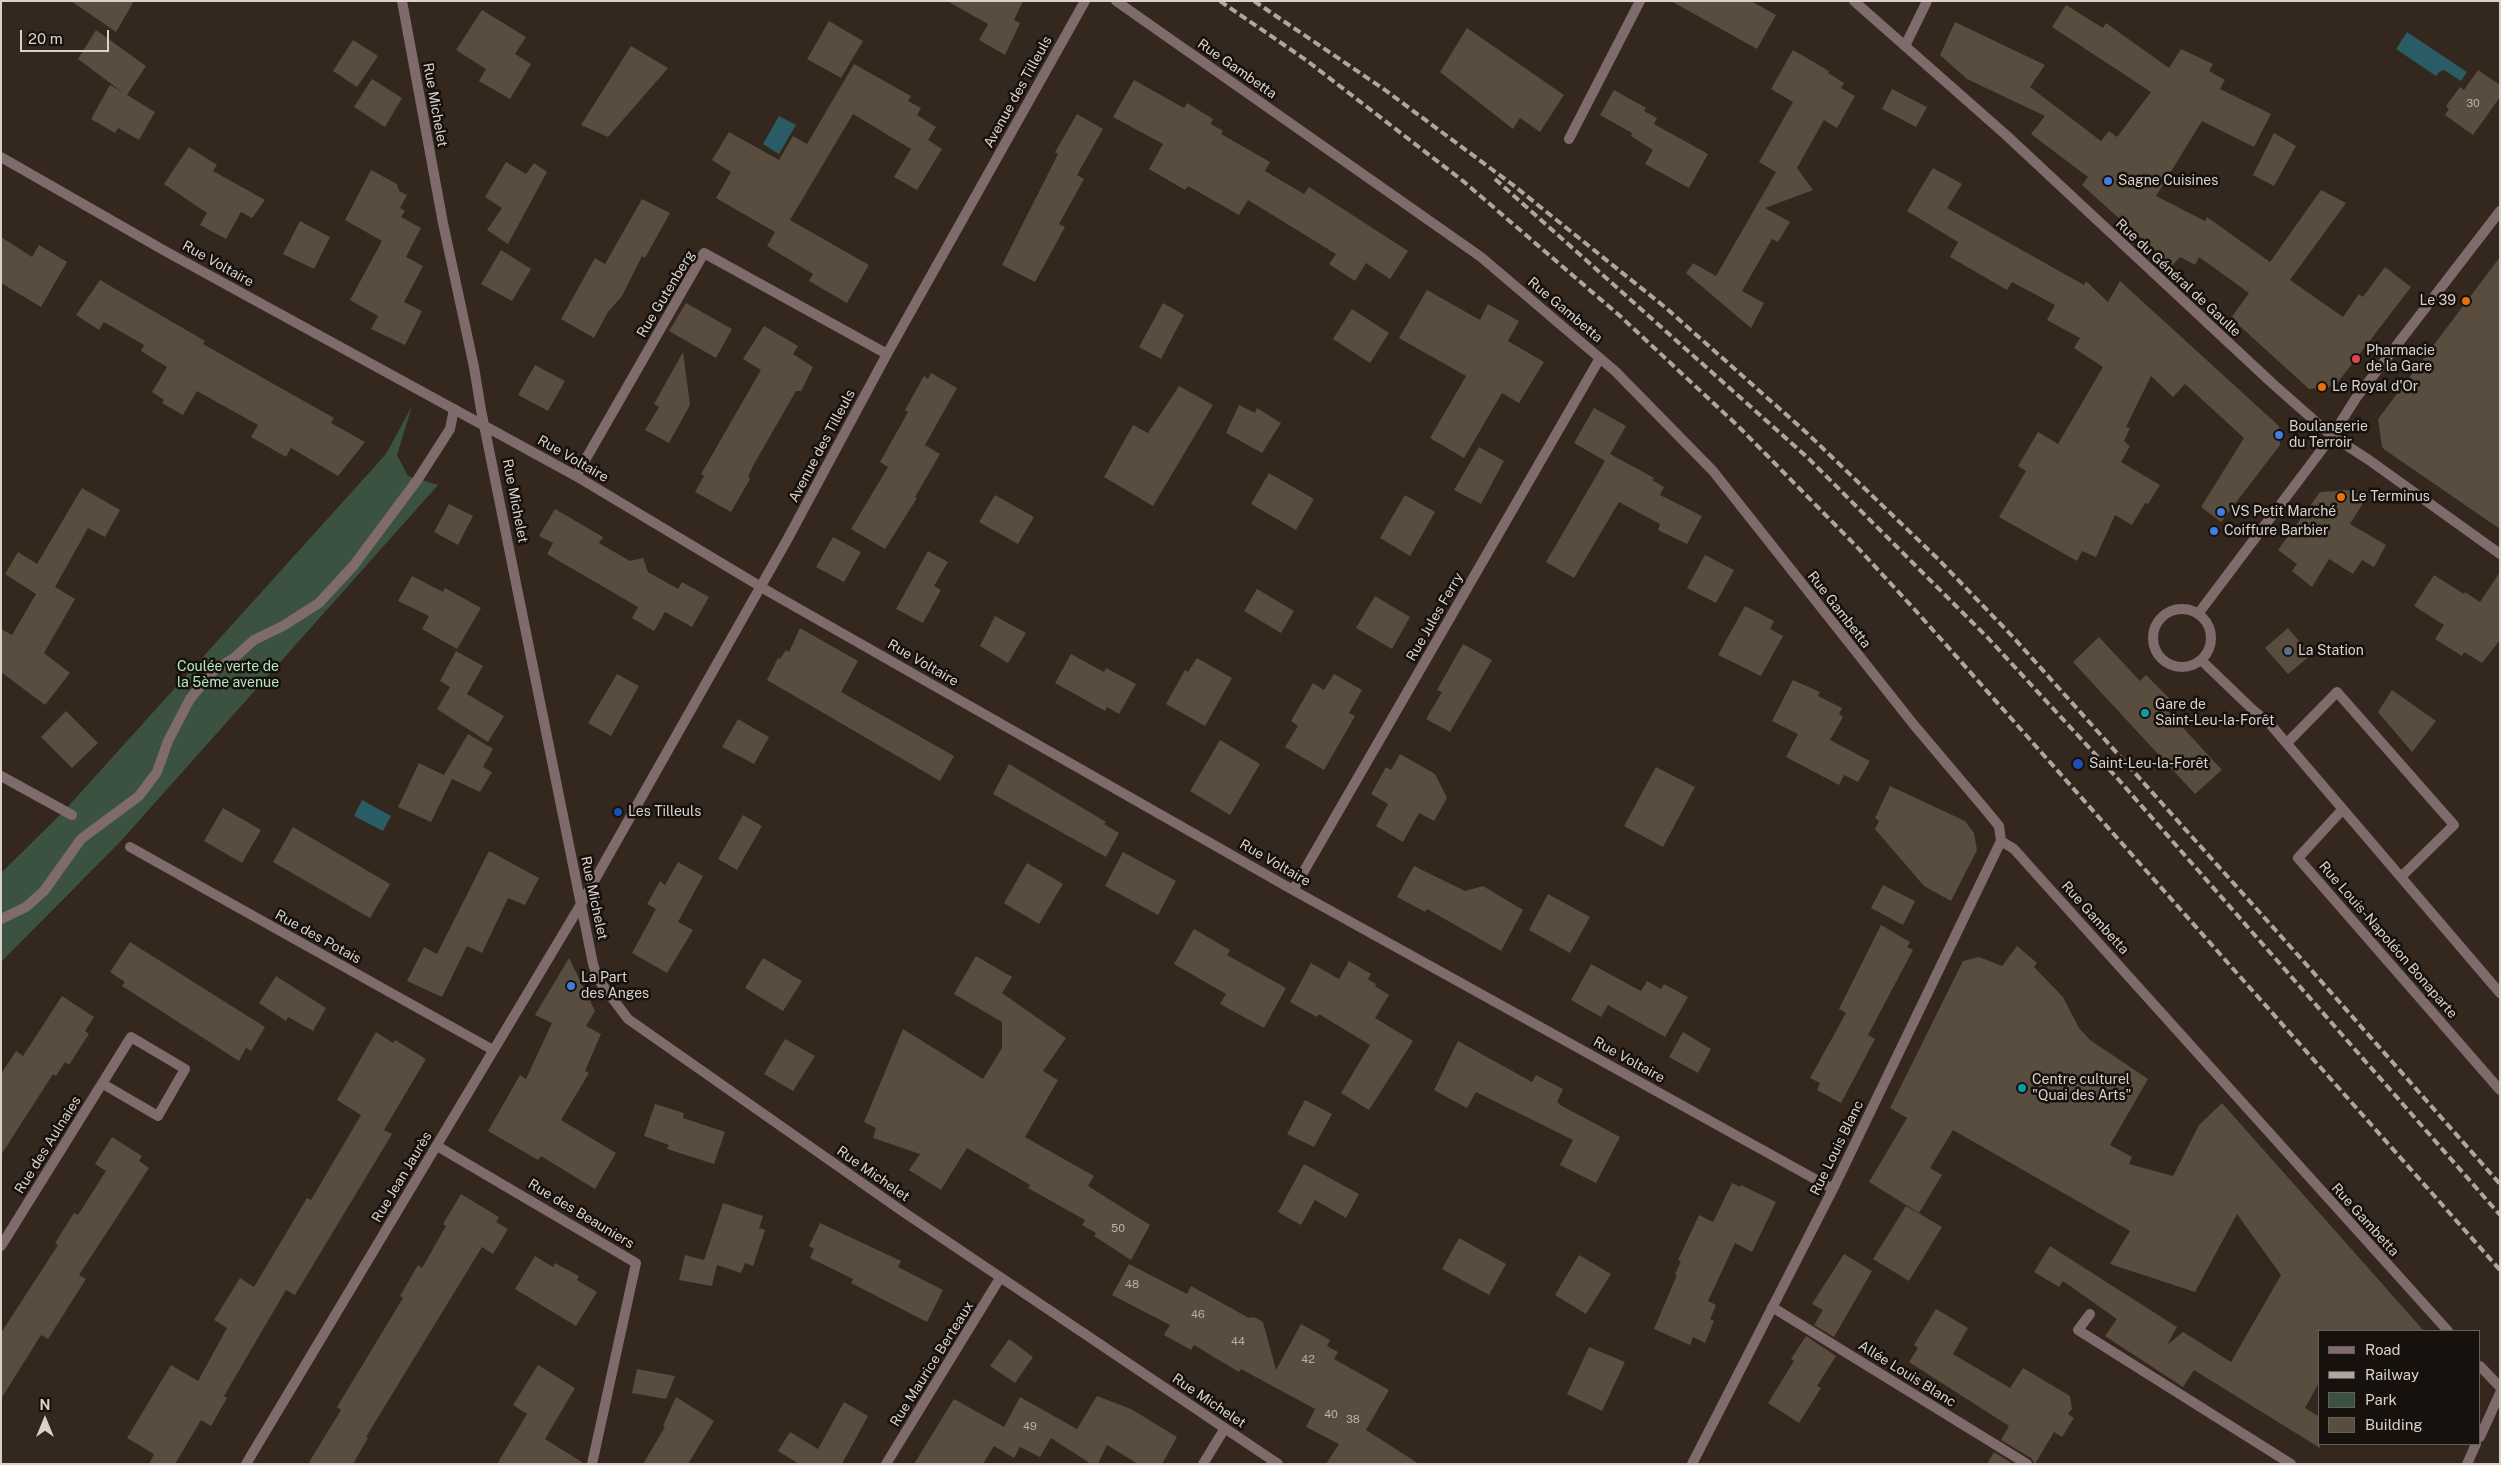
<!DOCTYPE html>
<meta charset="utf-8">
<style>
body{margin:0}
#map{position:relative;width:2501px;height:1465px;overflow:hidden;background:#34271d;font-family:"Public Sans",sans-serif}
canvas{display:block}
.frame{position:absolute;inset:0;border:2px solid #dad1cb;pointer-events:none}
.legend{position:absolute;left:2318px;top:1330px;width:162px;height:115px;box-sizing:border-box;background:#17110d;border:1px solid #655e59;margin:0;padding:6px 9px;list-style:none;font-size:15px;color:#dad1cb}
.legend li{display:flex;align-items:center;gap:10px;height:25px}
.legend b{width:25px;border:1px solid #655e59}
.north{position:absolute;left:20px;top:1395px;width:50px;height:50px;-webkit-text-stroke:4px #17110d;paint-order:stroke;rotate:0deg;font-size:14px;font-weight:700;line-height:20px;text-align:center;color:#dad1cb}
.north::after{content:'';display:block;margin:auto;width:18px;height:22px;background:#dad1cb;clip-path:polygon(50% 0,100% 100%,50% 72%,0 100%)}
.scale{position:absolute;left:20px;top:30px;width:89px;height:22px;box-sizing:border-box;border:2px solid #dad1cb;border-top:0;padding-left:6px;font-size:15px;line-height:18px;white-space:nowrap;color:#dad1cb;-webkit-text-stroke:4px #17110d;paint-order:stroke}
</style>
<div id="map">
<canvas width="2501" height="1465"></canvas>
<div class="frame"></div>
<ul class="legend">
<li><b style="height:6px;background:#7f6b6b"></b>Road</li>
<li><b style="height:6px;background:#b0a69f"></b>Railway</li>
<li><b style="height:14px;background:#3c5241"></b>Park</li>
<li><b style="height:14px;background:#594d3f"></b>Building</li>
</ul>
<div class="north">N</div>
<div class="scale">20 m</div>
</div>
<script>
const ctx = document.querySelector('canvas').getContext('2d');
ctx.lineJoin = 'round';
function fill(path, color) { ctx.fillStyle = color; ctx.fill(path, 'evenodd'); }
const toPath = rows => new Path2D(rows.map(r => 'M' + r).join(''));
function strokePath(path, color, width, dash) { ctx.strokeStyle = color; ctx.lineWidth = width; ctx.lineCap = dash ? 'butt' : 'round'; ctx.setLineDash(dash || []); ctx.stroke(path); }
function drawText(font, color, halo, rows, align = 'center') {
  ctx.font = font + ' "Public Sans",sans-serif'; ctx.lineWidth = 5; ctx.setLineDash([]); ctx.textBaseline = 'middle'; ctx.strokeStyle = halo; ctx.fillStyle = color; for (const [text, x, y, turn = 0] of rows) {
    ctx.save(); ctx.translate(x, y); ctx.rotate((+turn || 0) * Math.PI / 180); ctx.textAlign = isNaN(turn) ? turn : align; if (halo) ctx.strokeText(text, 0, 0); ctx.fillText(text, 0, 0); ctx.restore();
  }
}
fill(toPath([
 [412,406,397,455,408,476,438,485,120,842,1,962,1,873,64,811,386,454]
]), '#3c5241');
fill(toPath([
 [2407,32,2467,72,2461,81,2444,70,2439,72,2436,76,2396,49],
 [779,116,796,125,779,154,763,144],
 [362,800,391,816,383,831,354,816]
]), '#295c64');
fill(toPath([
 [71,1,134,1,116,32],
 [947,1,1023,1,1014,20,1020,23,1005,55,979,40,988,24],
 [1671,1,1751,1,1776,15,1757,49],
 [2066,5,2103,28,2106,23,2169,68,2181,49,2213,64,2209,71,2225,80,2220,89,2271,114,2254,147,2202,121,2156,196,2205,221,2207,217,2270,262,2321,190,2346,203,2290,280,2343,317,2359,294,2363,297,2385,267,2411,287,2335,386,2309,389,2231,318,2249,293,2199,257,2195,265,2180,257,2172,266,2082,185,2088,177,2031,134,2045,116,1967,79,1940,55,1955,22,2045,65,2030,87,2101,141,2109,131,2117,137,2151,92,2052,27],
 [482,10,526,37,515,54,531,64,510,99,479,81,486,69,456,50],
 [829,21,863,41,841,78,807,59],
 [1467,28,1564,95,1540,132,1520,118,1513,129,1440,72],
 [96,30,146,66,127,95,155,112,139,140,118,128,115,133,91,119,110,85,122,92,78,59],
 [353,40,378,56,357,87,333,71],
 [631,46,668,68,608,137,581,125],
 [1793,50,1829,71,1828,73,1844,83,1841,88,1855,96,1837,128,1824,120,1797,168,1813,190,1765,208,1790,222,1778,242,1772,239,1742,291,1764,303,1751,328,1686,273,1693,263,1716,276,1776,172,1759,162,1793,102,1771,89],
 [854,64,911,96,908,101,921,108,917,115,936,127,928,140,942,149,917,190,894,177,911,149,853,114,790,220,869,265,847,303,809,281,813,274,767,246,775,232,716,198,731,172,712,160,729,132,779,160,793,136,807,144],
 [2478,70,2500,85,2500,97,2473,135,2445,115,2449,109,2446,106,2460,87,2464,90],
 [372,79,402,98,385,127,354,107],
 [1134,80,1184,108,1187,103,1213,119,1211,124,1223,131,1221,134,1270,162,1265,171,1304,194,1309,187,1408,251,1390,279,1366,263,1355,281,1329,264,1336,254,1248,200,1239,215,1188,186,1185,190,1149,169,1163,144,1113,117],
 [1892,89,1927,107,1916,127,1882,109],
 [1614,90,1646,108,1644,111,1657,118,1654,124,1708,154,1689,188,1645,164,1653,150,1631,136,1632,133,1600,115],
 [1077,114,1103,129,1077,175,1084,179,1059,224,1065,227,1035,282,1002,265,1058,154,1055,152],
 [2274,133,2296,146,2274,186,2253,175],
 [189,147,217,165,213,171,265,200,252,218,241,212,226,239,200,225,207,213,164,184],
 [506,162,526,174,534,163,547,172,508,244,487,230,502,208,485,197],
 [1933,168,1962,184,1947,208,2084,285,2086,281,2108,302,2120,281,2279,426,2280,445,2221,522,2201,507,2244,438,2185,384,2173,397,2151,376,2126,427,2130,428,2124,441,2130,446,2121,462,2160,485,2148,504,2145,503,2132,525,2115,515,2096,557,2082,551,2077,561,1999,517,2026,471,2018,466,2038,432,2058,444,2103,367,2074,348,2080,338,2047,320,2055,305,2012,282,2007,290,1950,257,1958,242,1907,211],
 [371,170,397,184,399,191,407,195,400,208,405,211,401,217,421,228,406,257,423,266,404,302,422,311,405,345,371,329,378,316,350,300,382,241,345,220],
 [642,199,670,213,645,258,642,256,622,296,608,312,594,338,561,319,595,258,605,264],
 [300,221,330,237,314,269,283,254],
 [1,237,32,257,39,245,67,262,41,307,1,283],
 [501,250,531,269,512,301,481,284],
 [2500,257,2500,529,2385,450,2382,447,2378,419],
 [100,280,205,341,203,344,334,418,331,423,365,442,338,476,291,448,286,457,251,437,258,425,197,391,183,415,162,403,164,400,152,392,167,367,141,351,144,345,104,322,99,330,76,315],
 [1427,290,1480,320,1488,304,1519,321,1508,341,1544,362,1519,403,1502,393,1464,458,1430,438,1466,376,1399,338],
 [686,303,732,329,716,358,669,331],
 [1163,303,1184,315,1161,359,1139,347],
 [1352,309,1389,333,1370,363,1333,339],
 [764,326,798,346,793,354,813,367,801,391,796,391,754,464,748,477,750,479,731,512,695,492,704,476,701,474,761,370,743,359],
 [683,352,690,405,669,443,645,430,659,407,654,404],
 [535,365,565,381,548,411,518,395],
 [931,373,957,388,925,445,940,454,915,497,917,498,885,549,851,529,888,467,880,462,908,412,905,410,924,376,928,379],
 [1179,386,1213,405,1153,506,1104,477,1133,425,1148,433],
 [1239,405,1255,413,1257,408,1281,423,1262,453,1226,433],
 [1594,408,1626,426,1610,454,1654,478,1652,480,1664,487,1660,495,1702,516,1687,544,1658,530,1660,524,1619,502,1574,578,1546,562,1605,461,1574,443],
 [1479,447,1504,461,1481,504,1454,490],
 [1269,473,1314,499,1296,530,1251,504],
 [82,488,120,510,105,537,88,528,55,587,75,599,44,653,70,673,45,705,1,672,1,629,12,635,36,594,5,574,18,552,37,564],
 [2351,490,2365,500,2350,524,2386,545,2374,567,2362,560,2353,574,2329,559,2312,587,2292,571,2297,564,2278,550,2320,492],
 [995,495,1034,517,1018,544,979,522],
 [1405,495,1435,512,1410,556,1380,538],
 [449,504,473,516,458,545,434,532],
 [555,509,603,537,599,543,630,561,643,558,648,572,678,589,682,582,709,597,692,627,665,612,654,631,632,618,638,607,547,554,553,543,539,536],
 [833,537,861,552,844,582,816,567],
 [928,551,948,562,934,586,941,590,923,623,896,609],
 [1705,555,1734,570,1716,603,1687,588],
 [2500,572,2500,640,2482,663,2464,652,2462,656,2435,639,2444,625,2414,606,2434,575,2464,594,2465,592,2480,602],
 [412,576,443,592,445,588,481,608,457,649,422,629,429,616,398,601],
 [1257,589,1294,611,1281,633,1244,611],
 [1375,596,1410,617,1392,649,1356,628],
 [1745,606,1774,621,1770,629,1783,636,1761,676,1718,655],
 [995,616,1026,633,1008,663,980,646],
 [800,628,858,661,841,692,954,756,940,781,767,680,778,658,780,659,786,650,789,652],
 [2288,628,2311,655,2288,674,2265,648],
 [2099,637,2140,681,2146,675,2172,701,2164,707,2222,770,2195,794,2073,662],
 [1463,644,1492,660,1450,732,1426,719,1442,692,1437,690],
 [456,651,483,666,467,694,504,716,488,742,437,709,450,687,440,681],
 [1071,654,1104,672,1106,668,1136,684,1119,714,1107,707,1105,711,1055,683],
 [1197,658,1232,678,1205,726,1166,704,1185,670,1188,672],
 [617,674,639,686,611,736,588,723],
 [1334,674,1362,690,1349,713,1355,716,1324,770,1285,747,1298,726,1291,721,1313,683,1324,690],
 [1793,680,1820,692,1818,696,1842,708,1839,714,1843,717,1830,740,1870,761,1858,782,1844,775,1839,785,1786,757,1798,734,1772,721],
 [2392,690,2436,721,2412,752,2378,712],
 [66,711,98,743,72,768,41,737],
 [738,719,769,737,754,764,722,747],
 [468,734,493,749,483,767,492,772,480,792,452,779,431,822,398,807,419,763,444,775],
 [1220,740,1260,764,1230,815,1190,791],
 [1400,754,1435,774,1447,798,1434,821,1419,813,1403,842,1376,826,1388,804,1371,794,1386,767,1391,770],
 [1009,764,1106,822,1104,824,1119,833,1106,857,993,794],
 [1656,767,1695,787,1663,847,1624,826],
 [1890,786,1965,821,1974,833,1977,850,1951,901,1924,886,1875,829,1879,821,1875,818],
 [223,808,261,830,242,863,204,841],
 [743,815,762,826,737,870,718,859],
 [293,827,390,884,370,918,273,862],
 [489,851,539,878,525,905,508,898,482,953,467,946,442,997,407,981,424,947,437,954],
 [1123,852,1176,881,1158,915,1105,886],
 [678,862,703,876,678,922,693,930,667,973,632,953,656,909,647,904,660,881,665,885],
 [1027,863,1063,884,1039,924,1004,903],
 [1414,866,1465,891,1483,886,1523,910,1501,951,1427,909,1425,912,1397,897],
 [1883,885,1915,901,1903,925,1871,908],
 [1548,894,1590,917,1570,953,1529,930],
 [1881,925,1910,942,1907,947,1913,950,1868,1035,1875,1039,1841,1103,1817,1090,1820,1083,1810,1078,1846,1013,1839,1009],
 [1194,929,1230,950,1227,955,1286,988,1264,1028,1220,1004,1226,994,1174,964],
 [130,942,265,1027,251,1051,246,1048,239,1061,122,986,125,982,110,972],
 [2017,946,2037,963,2034,967,2063,997,2079,1028,2090,1040,2148,1079,2110,1145,2132,1157,2129,1164,2173,1176,2199,1125,2222,1103,2424,1331,2320,1331,2320,1381,2305,1408,2320,1417,2320,1448,2194,1370,2183,1387,2105,1336,2117,1319,2063,1281,2059,1287,2034,1272,2050,1246,2177,1327,2167,1345,2183,1332,2231,1362,2281,1275,2237,1214,2195,1292,2110,1264,2130,1231,1953,1130,1930,1168,1942,1175,1919,1213,1869,1182,1907,1118,1890,1108,1963,961,1979,957,2002,966],
 [976,956,1012,977,1002,993,1066,1038,1043,1071,1058,1080,1025,1137,1094,1176,1088,1186,1150,1225,1131,1260,1094,1236,1096,1233,1082,1225,1085,1220,1028,1188,1030,1185,967,1148,941,1190,909,1170,920,1154,873,1138,876,1128,864,1122,903,1029,983,1079,1002,1048,1002,1022,954,994],
 [569,958,595,1011,586,1026,601,1034,585,1071,589,1073,561,1120,616,1153,595,1189,541,1156,538,1160,488,1131,520,1075,526,1079,552,1023,535,1015],
 [763,958,802,981,783,1011,745,988],
 [1349,961,1371,974,1368,979,1376,984,1375,986,1389,995,1375,1018,1413,1041,1369,1110,1341,1093,1370,1045,1319,1014,1317,1017,1290,1002,1311,963,1339,979],
 [1591,964,1641,991,1647,981,1661,989,1664,984,1688,997,1665,1037,1608,1005,1601,1017,1571,1000],
 [276,976,326,1008,313,1031,288,1017,286,1021,259,1003],
 [62,996,94,1017,85,1031,89,1034,69,1065,65,1062,56,1076,53,1074,1,1155,1,1074,16,1051,23,1056],
 [376,1032,393,1043,395,1040,426,1059,384,1130,392,1134,295,1295,286,1290,224,1396,227,1398,211,1426,201,1420,175,1464,149,1464,154,1454,127,1438,171,1365,198,1381,227,1328,214,1320,240,1278,254,1287,307,1198,311,1200,361,1115,337,1100],
 [1683,1032,1711,1049,1698,1073,1669,1057],
 [785,1039,815,1056,793,1091,764,1074],
 [1458,1041,1532,1082,1536,1075,1563,1089,1557,1102,1562,1106,1620,1137,1596,1183,1560,1165,1573,1140,1476,1092,1467,1108,1434,1090],
 [1305,1100,1332,1114,1314,1147,1287,1134],
 [655,1104,684,1113,683,1118,725,1132,714,1164,667,1149,669,1145,644,1136],
 [112,1137,142,1156,139,1161,149,1168,79,1275,86,1279,48,1339,41,1335,1,1399,1,1333,58,1245,55,1243,74,1213,78,1215,106,1171,95,1164],
 [1304,1164,1359,1194,1346,1218,1315,1200,1301,1225,1278,1212],
 [1732,1183,1740,1187,1741,1185,1776,1202,1752,1252,1735,1243,1708,1301,1716,1305,1710,1319,1714,1321,1705,1343,1693,1337,1690,1345,1654,1329,1677,1275,1675,1274,1681,1261,1678,1260,1699,1215,1713,1222],
 [461,1194,499,1217,496,1222,508,1229,493,1254,482,1247,366,1437,368,1438,353,1464,308,1464,341,1410,337,1407,403,1298,400,1296,418,1265,422,1268,446,1226,443,1224],
 [723,1203,763,1216,759,1228,765,1230,753,1266,745,1263,741,1273,717,1265,712,1286,679,1280,685,1255,704,1260],
 [1906,1206,1942,1227,1909,1281,1873,1259],
 [820,1223,901,1261,898,1267,943,1290,927,1322,851,1283,853,1279,810,1258,814,1249,809,1246],
 [1459,1238,1506,1264,1489,1295,1442,1269],
 [1844,1254,1872,1271,1834,1337,1814,1325,1823,1310,1812,1304],
 [1579,1255,1611,1274,1586,1314,1555,1295],
 [535,1256,553,1267,555,1263,579,1276,577,1280,597,1292,576,1326,515,1289],
 [1129,1264,1187,1294,1191,1286,1249,1318,1254,1317,1263,1322,1276,1370,1301,1324,1330,1340,1327,1346,1338,1352,1334,1359,1389,1390,1366,1430,1419,1464,1326,1464,1339,1444,1306,1427,1315,1409,1241,1369,1239,1372,1194,1345,1191,1350,1164,1335,1170,1325,1112,1295],
 [1936,1309,1968,1328,1953,1354,2010,1388,2023,1368,2070,1396,2072,1409,2068,1414,2074,1418,2062,1437,2054,1432,2035,1464,2031,1458,2001,1440,2009,1426,1909,1362,1918,1348,1914,1345],
 [1806,1336,1836,1356,1817,1386,1821,1388,1799,1423,1768,1403,1794,1361,1791,1359],
 [1009,1339,1033,1357,1015,1383,990,1366],
 [1589,1347,1625,1362,1602,1411,1567,1394],
 [538,1365,575,1388,545,1439,585,1464,497,1464,527,1414,513,1405],
 [637,1369,675,1376,666,1399,632,1393],
 [1097,1396,1131,1409,1177,1437,1162,1464,1138,1464,1107,1445,1098,1464,1091,1464,1051,1438,1040,1457,1020,1447,1014,1458,994,1446,983,1464,914,1464,954,1399,1004,1427,1020,1397,1077,1429],
 [676,1397,714,1421,688,1464,643,1464,665,1427,663,1426],
 [844,1402,868,1416,842,1464,799,1464,778,1451,790,1432,818,1449],
 [1994,1452,2013,1464,1987,1464]
]), '#594d3f');
strokePath(toPath([
 [1569,139,1640,1],
 '2153 638a29 29 0 1 1 58 0a29 29 0 1 1-58 0Z',
 [2201,660,2252,709,2270,724,2500,993],
 [2287,743,2337,692,2454,825,2402,876],
 [2342,810,2298,858,2500,1090],
 [1772,1307,2027,1464],
 [2090,1314,2078,1330,2291,1464]
]), '#7f6b6b', 10);
strokePath(toPath([
 [1,919,26,907,44,891,81,839,139,796,157,772,168,741,190,699,212,672,234,658,254,640,283,626,319,603,354,565,418,479,450,429,454,409]
]), '#7f6b6b', 10);
strokePath(toPath([
 [402,1,443,223,474,367,481,410,593,964,598,979,628,1019,902,1211,1278,1464],
 [1116,1,1481,257,1615,371,1713,471,1914,725,1985,809,1999,826,2001,841],
 [1905,46,1927,1],
 [1,157,165,251,576,476,773,594,1293,890,1833,1189],
 [576,476,704,253,887,354],
 [2198,614,2332,436,2356,398,2500,211],
 [1,776,72,815],
 [2001,841,2014,849,2039,877,2448,1331],
 [130,847,493,1050],
 [1293,890,1600,358],
 [437,1146,636,1263,592,1464],
 [1,1246,131,1037,185,1069,158,1116,103,1084],
 [2480,1366,2500,1387],
 [2480,1437,2500,1393],
 [246,1464,581,904,787,540,887,354,1085,1],
 [886,1464,1000,1278],
 [1203,1464,1225,1428],
 [1692,1464,1833,1189,2001,841],
 [2467,1464,2476,1444]
]), '#7f6b6b', 10);
strokePath(toPath([
 [1854,1,2006,135,2273,384,2332,436,2369,460,2500,554]
]), '#7f6b6b', 10);
strokePath(toPath([
 [1220,1,1306,60,1463,181,1620,316,1738,426,1857,547,1916,611,2500,1270],
 [1254,1,1385,90,1513,185,1666,308,1808,434,1938,559,2013,637,2305,963,2500,1184],
 [1495,179,1807,457,1988,638,2118,779,2500,1215]
]), '#b0a69f', 4, [8, 4]);
for (const [x, y, r, color] of [
 [2108,181,5,"#3f7fe0"],
 [2466,301,5,"#e8710a"],
 [2356,359,5,"#e0444e"],
 [2322,387,5,"#e8710a"],
 [2279,435,5,"#3f7fe0"],
 [2341,497,5,"#e8710a"],
 [2221,512,5,"#3f7fe0"],
 [2214,531,5,"#3f7fe0"],
 [2288,651,5,"#5c6f8a"],
 [2145,713,5,"#0f9aa8"],
 [2078,764,6,"#1a4fb4"],
 [618,812,5,"#1a4fb4"],
 [571,986,5,"#3f7fe0"],
 [2022,1088,5,"#0f9aa8"]
]) { const dot = new Path2D(); dot.arc(x, y, r, 0, 2 * Math.PI); ctx.fillStyle = color; ctx.fill(dot); strokePath(dot, '#17110d', 2); }
drawText('11px', '#bab0a8', null, [
 ["30",2473,104],
 ["50",1118,1229],
 ["48",1132,1285],
 ["46",1198,1315],
 ["44",1238,1342],
 ["42",1308,1360],
 ["40",1331,1415],
 ["38",1353,1420],
 ["49",1030,1427]
]);
drawText('14px', '#dad1cb', '#17110d', [
 ["Rue Gambetta",1237,69,35],
 ["Avenue des Tilleuls",1018,92,-61],
 ["Rue Michelet",435,105,80],
 ["Rue Voltaire",218,264,29],
 ["Rue du Général de Gaulle",2178,278,43],
 ["Rue Gutenberg",666,294,-59],
 ["Rue Gambetta",1565,310,40],
 ["Avenue des Tilleuls",822,446,-62],
 ["Rue Voltaire",573,459,30],
 ["Rue Michelet",515,501,79],
 ["Rue Gambetta",1839,610,52],
 ["Rue Jules Ferry",1435,617,-60],
 ["Rue Voltaire",923,663,30],
 ["Rue Voltaire",1275,863,30],
 ["Rue Michelet",594,898,78],
 ["Rue Gambetta",2095,918,48],
 ["Rue des Potais",318,937,29],
 ["Rue Louis-Napoléon Bonaparte",2388,940,49],
 ["Rue Voltaire",1629,1060,29],
 ["Rue des Aulnaies",48,1145,-58],
 ["Rue Louis Blanc",1837,1148,-64],
 ["Rue Michelet",873,1174,35],
 ["Rue Jean Jaurès",402,1177,-59],
 ["Rue des Beauniers",581,1214,31],
 ["Rue Gambetta",2365,1220,48],
 ["Rue Maurice Berteaux",932,1364,-58],
 ["Allée Louis Blanc",1907,1374,32],
 ["Rue Michelet",1209,1401,34]
]);
drawText('14px', '#dad1cb', '#17110d', [
 ["Sagne Cuisines",2118,181],
 ["Le 39",2456,301,"right"],
 ["Pharmacie",2366,351],
 ["de la Gare",2366,367],
 ["Le Royal d'Or",2332,387],
 ["Boulangerie",2289,427],
 ["du Terroir",2289,443],
 ["Le Terminus",2351,497],
 ["VS Petit Marché",2231,512],
 ["Coiffure Barbier",2224,531],
 ["La Station",2298,651],
 ["Gare de",2155,705],
 ["Saint-Leu-la-Forêt",2155,721],
 ["Saint-Leu-la-Forêt",2089,764],
 ["Les Tilleuls",628,812],
 ["La Part",581,978],
 ["des Anges",581,994],
 ["Centre culturel",2032,1080],
 ["\"Quai des Arts\"",2032,1096]
], 'left');
drawText('14px', '#b1eabc', '#17110d', [
 ["Coulée verte de",228,667],
 ["la 5ème avenue",228,683]
]);
</script>
